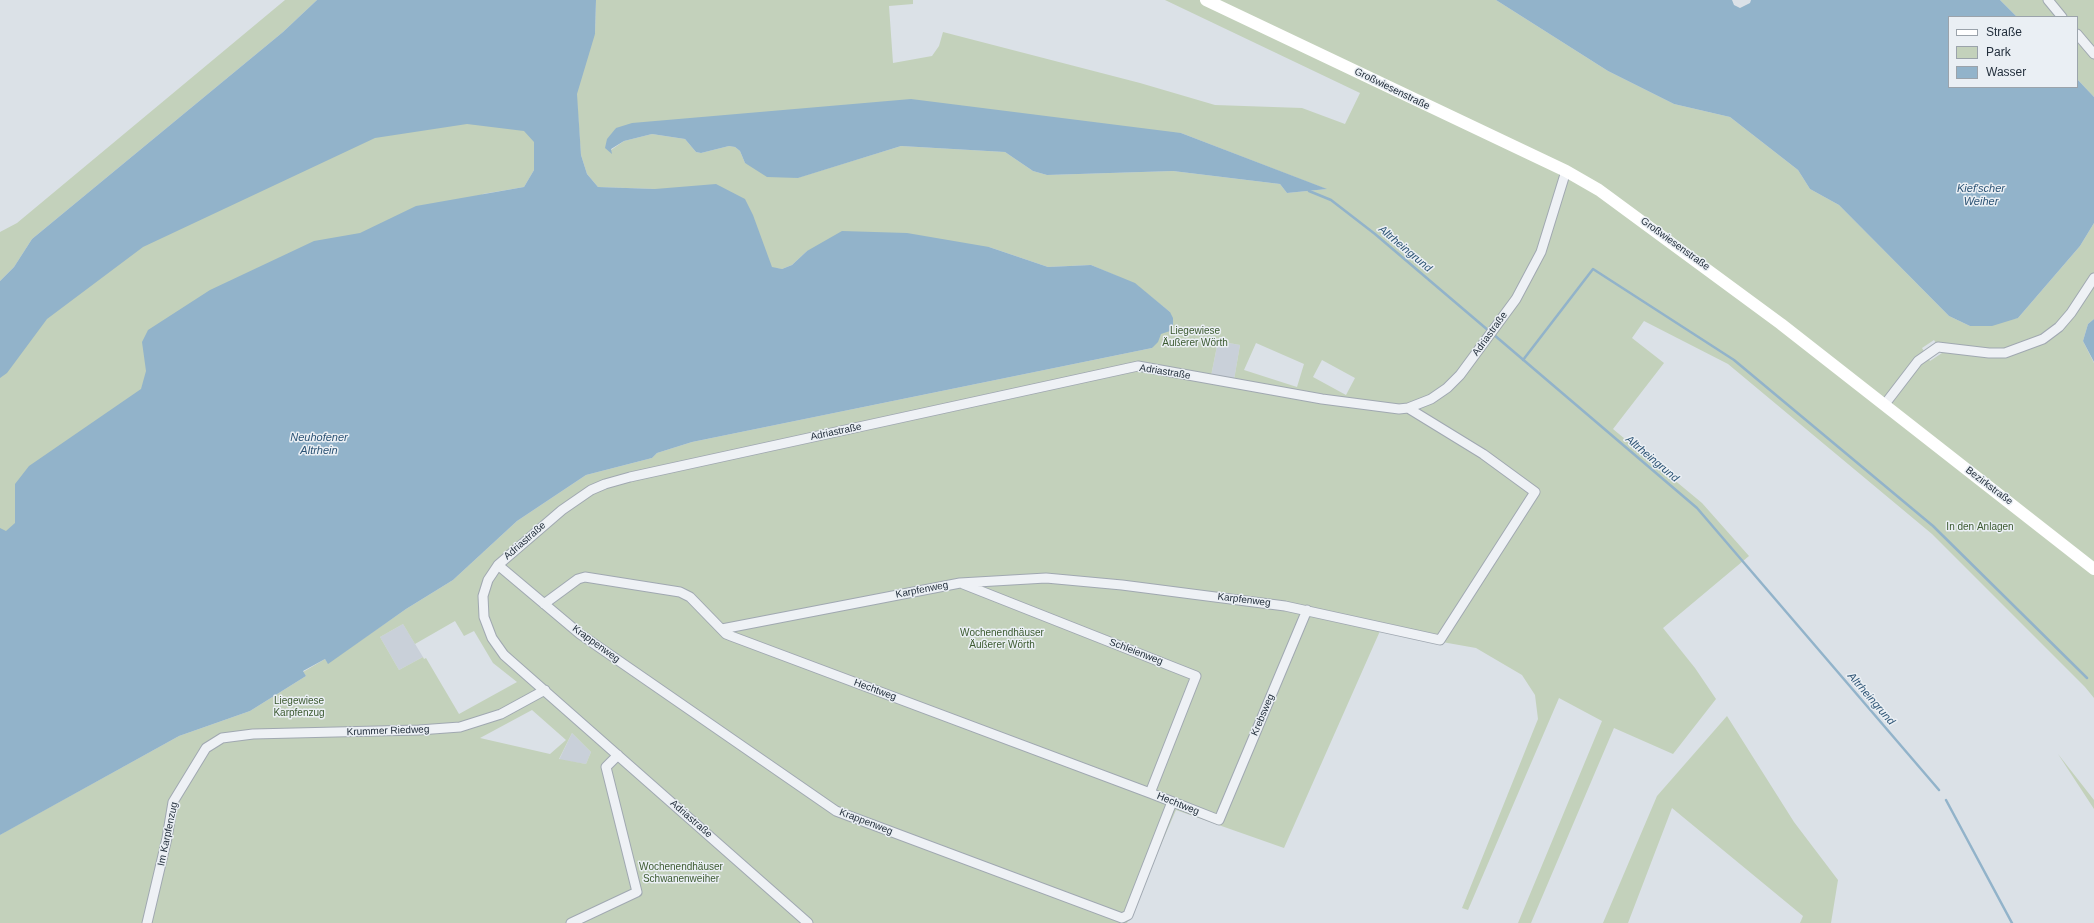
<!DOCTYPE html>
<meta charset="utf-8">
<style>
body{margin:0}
#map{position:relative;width:2094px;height:923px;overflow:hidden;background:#dbe1e7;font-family:Helvetica,sans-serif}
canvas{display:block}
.legend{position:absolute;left:1948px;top:16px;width:130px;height:72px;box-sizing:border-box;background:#eaeff4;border:1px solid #9ba3ab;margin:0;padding:5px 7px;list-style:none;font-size:12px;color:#24303d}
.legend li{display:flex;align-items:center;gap:8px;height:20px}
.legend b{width:20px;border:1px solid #9ba3ab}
</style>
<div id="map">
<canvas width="2094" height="923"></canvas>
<ul class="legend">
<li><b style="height:5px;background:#fff"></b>Straße</li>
<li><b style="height:11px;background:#c3d1bb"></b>Park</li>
<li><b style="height:11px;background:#92b3ca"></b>Wasser</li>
</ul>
</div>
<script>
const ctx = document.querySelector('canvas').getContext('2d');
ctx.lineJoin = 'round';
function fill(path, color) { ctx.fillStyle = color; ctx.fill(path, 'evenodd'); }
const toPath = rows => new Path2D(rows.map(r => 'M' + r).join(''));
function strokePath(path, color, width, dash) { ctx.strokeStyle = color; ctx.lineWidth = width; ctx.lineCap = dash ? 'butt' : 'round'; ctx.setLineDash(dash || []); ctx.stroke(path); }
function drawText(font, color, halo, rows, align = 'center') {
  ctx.font = font + ' Helvetica,sans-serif'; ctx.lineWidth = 3; ctx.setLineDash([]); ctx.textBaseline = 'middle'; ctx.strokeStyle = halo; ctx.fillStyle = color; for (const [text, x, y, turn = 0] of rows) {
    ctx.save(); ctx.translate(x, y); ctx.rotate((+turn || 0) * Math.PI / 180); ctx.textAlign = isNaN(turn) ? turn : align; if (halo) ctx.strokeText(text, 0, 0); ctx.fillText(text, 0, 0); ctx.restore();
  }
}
fill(toPath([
 [1218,341,1240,345,1234,380,1211,376],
 [403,624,423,657,399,670,380,637],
 [572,733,591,752,586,764,559,760]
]), '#c9d0d9');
fill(toPath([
 [285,0,317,0,283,32,32,239,14,267,0,281,0,232,17,223],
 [596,0,913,0,913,4,889,6,893,63,932,56,939,46,943,32,1140,83,1215,105,1302,108,1345,124,1360,93,1165,0,1496,0,1608,71,1674,104,1730,117,1798,170,1810,189,1839,205,1949,316,1970,326,2018,318,2080,246,2094,223,2094,319,2088,324,2083,341,2094,363,2094,698,2085,687,1932,534,1728,364,1644,321,1632,338,1664,363,1613,429,1702,503,1749,556,1663,628,1695,668,1716,699,1673,754,1614,728,1531,923,1518,923,1602,721,1559,698,1468,910,1462,908,1538,719,1535,695,1522,675,1476,648,1380,631,1284,848,1176,810,1127,923,0,923,0,835,3,833,179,736,250,711,306,676,303,672,325,659,328,663,406,609,453,580,517,521,586,475,652,458,657,453,692,442,1152,348,1170,312,1135,284,1091,265,1048,267,989,247,807,251,792,265,782,269,772,268,766,256,655,189,598,187,587,174,581,155,577,102,534,144,534,170,524,187,483,194,0,677,0,331,144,195,595,34],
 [616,128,1181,133,1326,189,1287,193,1280,184,1173,171,1047,175,1033,171,1005,152,901,146,797,178,745,163,740,151,735,147,729,146,701,153,696,152,685,139,652,134,624,141,611,150],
 [1934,340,1942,353,1930,361,1922,348],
 [1218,341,1240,345,1234,380,1211,376],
 [1256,343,1304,364,1297,387,1244,370],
 [1322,360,1355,378,1346,395,1313,377],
 [455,621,464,636,474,631,493,663,517,682,459,714,426,658,424,659,423,657,399,670,380,637,403,624,415,644],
 [532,710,566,740,550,754,480,738],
 [572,733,591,752,586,764,559,759],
 [2000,0,2094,0,2094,97,2077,79,2077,17,2017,17],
 [1727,716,1794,822,1838,880,1831,923,1800,923,1803,916,1672,808,1628,923,1603,923,1657,796],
 [2058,754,2094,800,2094,809]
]), '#c3d1bb');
fill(toPath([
 [317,0,596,0,595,34,577,94,581,155,587,174,598,187,655,189,716,184,745,199,753,215,772,267,782,269,792,265,807,251,842,231,907,233,989,247,1048,267,1091,265,1135,283,1170,312,1173,318,1173,330,1161,334,1158,342,1152,348,692,442,657,453,652,458,586,475,517,521,453,580,406,609,328,664,325,659,303,671,306,676,250,711,179,736,0,835,0,528,6,531,15,523,15,484,29,466,141,389,146,371,142,342,148,330,210,290,314,241,360,233,416,206,524,187,534,170,534,142,524,131,467,124,375,138,143,247,47,319,7,373,0,378,0,281,14,267,32,239,283,32],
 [1496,0,1732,0,1734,5,1740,8,1750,3,1751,0,2000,0,2017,17,1949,17,1949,87,2077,87,2077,79,2094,97,2094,223,2080,246,2018,318,1992,326,1970,326,1949,316,1839,205,1810,189,1798,170,1730,117,1674,104,1608,71],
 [911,99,1181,133,1327,189,1287,193,1280,184,1173,171,1047,175,1033,171,1005,152,901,146,798,178,767,177,745,163,740,151,735,147,729,146,701,153,696,152,685,139,652,134,624,141,611,149,612,154,605,148,607,139,616,128,632,123],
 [2094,319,2094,362,2083,341,2088,324]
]), '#92b3ca');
strokePath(toPath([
 [1309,191,1331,200,1375,234,1489,331],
 [1493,334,1697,508,1939,790],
 [1523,360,1593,269,1734,360,1933,526,2087,678],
 [1946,800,2012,923]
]), '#92b3ca', 2.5);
const street = toPath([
 [2048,0,2062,17],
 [2077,34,2094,54],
 [1885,404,1918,361,1938,347,1989,353,2005,353,2043,339,2059,327,2071,313,2094,278],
 [498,565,580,634,836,811,1122,918,1128,915,1172,802],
 [963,584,1196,676,1150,793],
 [544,604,578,579,585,577,680,592,690,597,726,634,731,636,1150,793,1219,820,1307,610],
 [722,629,960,583,1046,578,1122,585,1285,606,1440,640,1535,492,1483,454,1408,408],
 [147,923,167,838,173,802,206,748,222,738,253,734,419,730,460,727,501,714,545,690],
 [571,923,637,892,606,767,618,755],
 [808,923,504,655,492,638,484,617,483,596,488,580,498,565,562,510,591,490,605,484,630,477,1138,366,1322,399,1399,409,1408,408,1431,399,1447,388,1460,375,1516,299,1541,252,1566,171]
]);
strokePath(street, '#a0a8b1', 11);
strokePath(street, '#eef1f5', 9);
strokePath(toPath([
 [1206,0,1566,171,1599,190,1781,324,2094,569]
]), '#fff', 12);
drawText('10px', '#24303d', '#eaeff4', [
 ["Großwiesenstraße",1392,89,26],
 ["Großwiesenstraße",1675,244,36],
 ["Adriastraße",1490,334,-54],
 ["Adriastraße",1165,372,9],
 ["Adriastraße",836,432,-12],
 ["Bezirkstraße",1989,486,37],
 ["Adriastraße",525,541,-41],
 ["Karpfenweg",922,590,-11],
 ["Karpfenweg",1244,600,7],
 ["Krappenweg",596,644,36],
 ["Schleienweg",1136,652,21],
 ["Hechtweg",875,690,20],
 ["Krebsweg",1263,715,-67],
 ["Krummer Riedweg",388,731,-2],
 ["Hechtweg",1178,804,22],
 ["Adriastraße",691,819,41],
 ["Krappenweg",866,822,21],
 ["Im Karpfenzug",168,834,-78]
]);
drawText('10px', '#3c5a30', '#eaeff4', [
 ["Liegewiese",1195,331],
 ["Äußerer Wörth",1195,343],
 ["In den Anlagen",1980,527],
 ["Wochenendhäuser",1002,633],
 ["Äußerer Wörth",1002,645],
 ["Liegewiese",299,701],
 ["Karpfenzug",299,713],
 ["Wochenendhäuser",681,867],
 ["Schwanenweiher",681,879]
]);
drawText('italic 11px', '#2c5374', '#eaeff4', [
 ["Kief'scher",1981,189],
 ["Weiher",1981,202],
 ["Altrheingrund",1405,249,40],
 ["Neuhofener",319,438],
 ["Altrhein",319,451],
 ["Altrheingrund",1652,459,40],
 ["Altrheingrund",1871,699,49]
]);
</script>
